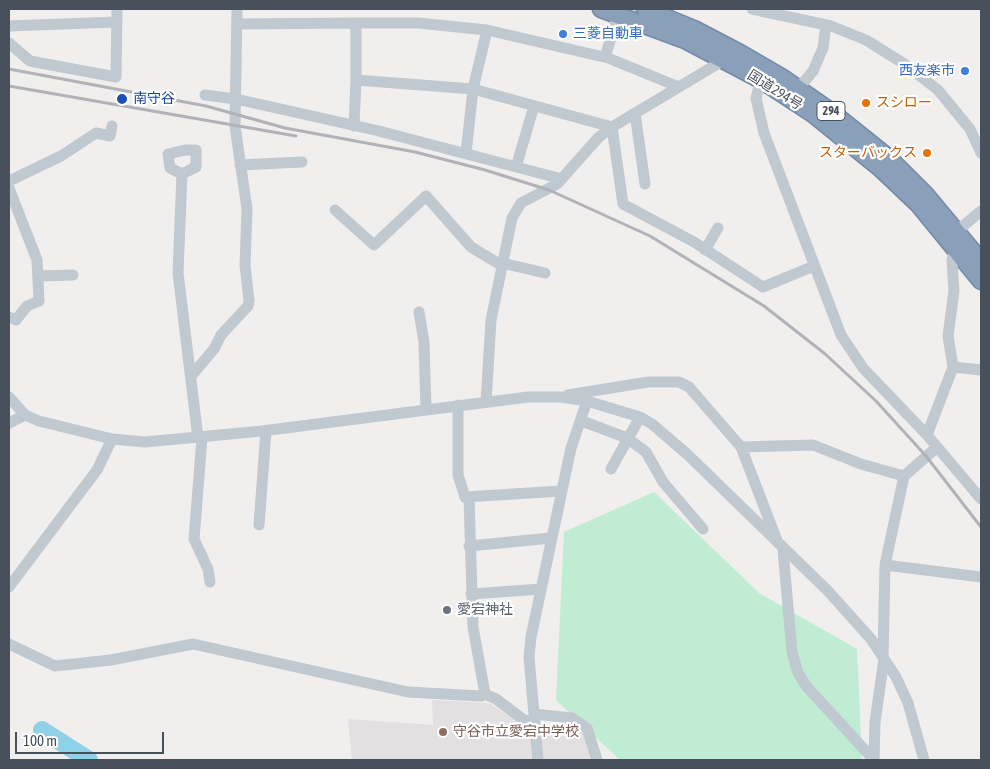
<!DOCTYPE html>
<meta charset="utf-8">
<style>
body{margin:0}
#map{position:relative;width:990px;height:769px;overflow:hidden;background:#f1eeee;font-family:"Asap Condensed",sans-serif}
canvas{display:block}
.frame{position:absolute;inset:0;border:10px solid #48515b;pointer-events:none}
.scale{position:absolute;left:15px;top:732px;width:149px;height:22px;box-sizing:border-box;border:2px solid #48515b;border-top:0;padding-left:6px;font-size:15px;line-height:18px;white-space:nowrap;color:#48515b;-webkit-text-stroke:4px #fff;paint-order:stroke}
</style>
<div id="map">
<canvas width="990" height="769"></canvas>
<div class="frame"></div>
<div class="scale">100 m</div>
</div>
<script>
const ctx = document.querySelector('canvas').getContext('2d');
ctx.lineJoin = 'round';
function fill(path, color) { ctx.fillStyle = color; ctx.fill(path, 'evenodd'); }
const toPath = rows => new Path2D(rows.map(r => 'M' + r).join(''));
function strokePath(path, color, width, dash) { ctx.strokeStyle = color; ctx.lineWidth = width; ctx.lineCap = dash ? 'butt' : 'round'; ctx.setLineDash(dash || []); ctx.stroke(path); }
function drawText(font, color, halo, rows, align = 'center') {
  ctx.font = font + ' "Asap Condensed","Noto Sans JP",sans-serif'; ctx.lineWidth = 4.5; ctx.setLineDash([]); ctx.textBaseline = 'middle'; ctx.strokeStyle = halo; ctx.fillStyle = color; for (const [text, x, y, turn = 0] of rows) {
    ctx.save(); ctx.translate(x, y); ctx.rotate((+turn || 0) * Math.PI / 180); ctx.textAlign = isNaN(turn) ? turn : align; if (halo) ctx.strokeText(text, 0, 0); ctx.fillText(text, 0, 0); ctx.restore();
  }
}
fill(toPath([
 [432,700,489,703,526,728,547,735,572,718,587,728,597,760,352,760,348,719,433,725]
]), '#e2e0e0');
fill(toPath([
 [654,492,759,593,857,649,862,760,620,760,556,700,564,532]
]), '#bfecd2');
strokePath(toPath([
 [42,730,89,760]
]), '#8fd1e7', 18);
const highway = toPath([
 [601,9,685,40,761,80,813,114,880,168,918,204,981,281],
 [645,9,694,29,740,53,783,78,829,110,889,158,926,195,981,261]
]);
strokePath(highway, '#748aa6', 19);
strokePath(toPath([
 [752,9,831,26,866,40,906,65,938,90,970,129,981,153],
 [356,23,418,23,487,30,608,58,679,87],
 [238,24,356,23,356,80],
 [9,26,117,22],
 [9,43,30,61,116,77,117,9],
 [605,57,620,9],
 [761,80,756,98,764,133,841,335,863,368,927,435,981,499],
 [798,89,813,71,823,48,826,25],
 [205,95,236,99,379,131,562,179],
 [635,113,645,184],
 [354,126,356,80,473,89,612,127,623,204,694,242,763,287,814,266],
 [466,153,473,89,487,30],
 [240,165,302,162],
 [516,167,534,106],
 [182,174,170,168,168,154,185,150,196,150,196,167,182,174,178,273,198,438],
 [9,181,61,156,96,133,110,136,112,126],
 [9,188,37,260,39,301,27,306,16,320,9,317],
 [335,210,374,245,426,196,471,247,501,265],
 [957,231,981,211],
 [705,250,718,228],
 [502,263,545,273],
 [38,276,73,275],
 [419,312,424,342,426,409],
 [953,367,948,336,954,291,952,260,955,248],
 [192,375,214,349,221,335,248,306,249,301,245,265,247,209,235,126,237,9],
 [568,395,648,382,679,382,689,387,741,447,778,543],
 [9,397,25,415,39,421,112,439,145,442,262,431,528,397,561,397,587,401,640,417,652,424,687,454,828,591,871,639,896,677,908,703,924,760],
 [486,402,491,320,512,218,521,203,557,184,598,138,612,127,724,60],
 [458,405,458,475,465,497,561,491],
 [582,421,627,438,646,452,663,482,703,529],
 [9,423,25,415],
 [927,435,953,367,981,370],
 [202,438,194,539,208,569,210,582],
 [741,447,813,445,861,464,904,476,936,448],
 [611,469,640,417],
 [469,497,473,627,485,694],
 [259,525,266,431],
 [469,546,551,538],
 [783,550,792,652,798,673,807,687,874,760],
 [885,565,981,577],
 [9,587,97,470,112,439],
 [471,594,541,589],
 [9,644,55,666,111,660,193,644,408,692,481,696,485,694,496,699,524,720,535,721],
 [883,658,885,565,904,476],
 [534,714,572,718,587,728,597,760],
 [538,760,529,657,531,637,571,448,587,401],
 [874,760,875,722,884,659]
]), '#c0c8d0', 11);
strokePath(highway, '#899fba', 16);
strokePath(toPath([
 [9,69,206,106,285,128,415,152,485,170,549,190,650,236,764,306,824,353,876,401,926,456,981,527],
 [9,86,296,136]
]), '#b1b3b8', 3);
for (const [x, y, r, color] of [
 [563,34,5,"#3f7fe0"],
 [965,71,5,"#3f7fe0"],
 [122,99,6,"#1a4fb4"],
 [866,103,5,"#e8710a"],
 [927,153,5,"#e8710a"],
 [447,610,5,"#6b7280"],
 [443,732,5,"#8d6e63"]
]) { const dot = new Path2D(); dot.arc(x, y, r, 0, 2 * Math.PI); ctx.fillStyle = color; ctx.fill(dot); strokePath(dot, '#fff', 2); }
for (const [x, y, w] of [
 [831,111,28]
]) { const box = new Path2D(); box.roundRect(x - w / 2, y - 9.5, w, 19, 4); ctx.fillStyle = '#fff'; ctx.fill(box); strokePath(box, '#48515b', 1); }
drawText('bold 12px', '#48515b', null, [
 ["294",831,111]
]);
drawText('14px', '#366cbe', '#fff', [
 ["三菱自動車",573,34],
 ["西友楽市",955,71,"right"]
], 'left');
drawText('14px', '#48515b', '#fff', [
 ["国道294号",775,90,32]
]);
drawText('14px', '#164399', '#fff', [
 ["南守谷",133,99]
], 'left');
drawText('14px', '#c56008', '#fff', [
 ["スシロー",876,103],
 ["スターバックス",917,153,"right"]
], 'left');
drawText('14px', '#5b616d', '#fff', [
 ["愛宕神社",457,610]
], 'left');
drawText('14px', '#785e54', '#fff', [
 ["守谷市立愛宕中学校",453,732]
], 'left');
</script>
